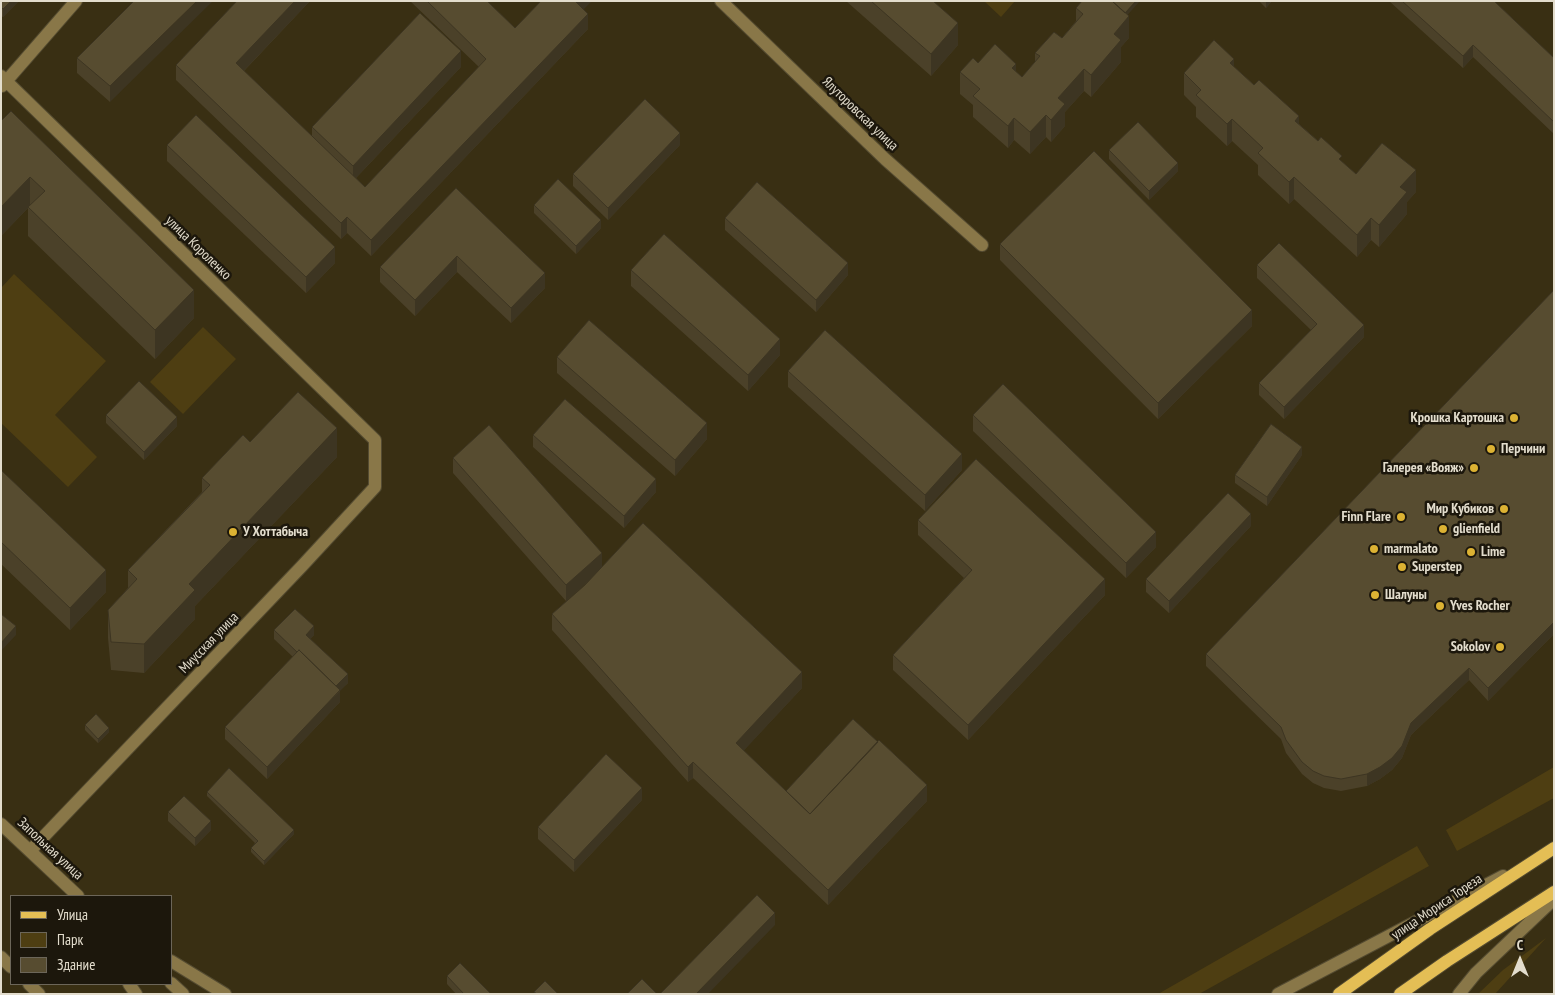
<!DOCTYPE html>
<meta charset="utf-8">
<style>
body{margin:0}
#map{position:relative;width:1555px;height:995px;overflow:hidden;background:#392f13;font-family:"PT Sans Narrow",sans-serif}
canvas{display:block}
.frame{position:absolute;inset:0;border:2px solid #e3ddcd;pointer-events:none}
.legend{position:absolute;left:10px;top:895px;width:162px;height:90px;box-sizing:border-box;background:#1c170c;border:1px solid #6c6659;margin:0;padding:6px 9px;list-style:none;font-size:15px;color:#e3ddcd}
.legend li{display:flex;align-items:center;gap:10px;height:25px}
.legend b{width:25px;border:1px solid #6c6659}
.north{position:absolute;left:1495px;top:935px;width:50px;height:50px;-webkit-text-stroke:4px #1c170c;paint-order:stroke;rotate:0deg;font-size:14px;font-weight:700;line-height:20px;text-align:center;color:#e3ddcd}
.north::after{content:'';display:block;margin:auto;width:18px;height:22px;background:#e3ddcd;clip-path:polygon(50% 0,100% 100%,50% 72%,0 100%)}
</style>
<div id="map">
<canvas width="1555" height="995"></canvas>
<div class="frame"></div>
<ul class="legend">
<li><b style="height:6px;background:#e4be55"></b>Улица</li>
<li><b style="height:14px;background:#4e3e12"></b>Парк</li>
<li><b style="height:14px;background:#574c30"></b>Здание</li>
</ul>
<div class="north">С</div>
</div>
<script>
const ctx = document.querySelector('canvas').getContext('2d');
ctx.lineJoin = 'round';
function fill(path, color) { ctx.fillStyle = color; ctx.fill(path, 'evenodd'); }
const toPath = rows => new Path2D(rows.map(r => 'M' + r).join(''));
function strokePath(path, color, width, dash) { ctx.strokeStyle = color; ctx.lineWidth = width; ctx.lineCap = dash ? 'butt' : 'round'; ctx.setLineDash(dash || []); ctx.stroke(path); }
function drawText(font, color, halo, rows, align = 'center') {
  ctx.font = font + ' "PT Sans Narrow",sans-serif'; ctx.lineWidth = 5; ctx.setLineDash([]); ctx.textBaseline = 'middle'; ctx.strokeStyle = halo; ctx.fillStyle = color; for (const [text, x, y, turn = 0] of rows) {
    ctx.save(); ctx.translate(x, y); ctx.rotate((+turn || 0) * Math.PI / 180); ctx.textAlign = isNaN(turn) ? turn : align; if (halo) ctx.strokeText(text, 0, 0); ctx.fillText(text, 0, 0); ctx.restore();
  }
}
fill(toPath([
 [984,1,1015,1,1001,17],
 [14,274,106,361,55,415,97,457,68,487,1,423,1,288],
 [203,327,236,359,183,414,150,382],
 [1554,767,1554,798,1457,851,1446,830],
 [1417,846,1429,866,1199,994,1158,994],
 [1546,938,1495,994,1478,994,1503,970]
]), '#4e3e12');
const minor = toPath([
 [721,1,885,159,982,245],
 [1,76,375,440,375,487,302,566,30,851],
 [2,86,76,1],
 [1,824,78,896],
 [1,957,11,967],
 [171,961,225,994],
 [171,983,183,994],
 [29,984,39,994],
 [129,984,136,994],
 [1278,994,1503,876],
 [1459,994,1476,973,1554,899]
]);
const major = toPath([
 [1339,994,1430,929,1554,848],
 [1400,994,1447,961,1554,892]
]);
strokePath(minor, '#544b31', 14);
strokePath(major, '#544b31', 14);
strokePath(minor, '#897748', 12);
strokePath(major, '#e4be55', 12);
fill(toPath([
 [1,1,19,1,3,17,1,16],
 [134,1,110,102,77,73,77,58],
 [237,1,310,1,244,71,312,137,312,127,461,67,356,178,365,187,479,67,410,1,487,1,515,28,584,9,588,29,371,256,347,233,341,239,176,80,176,65],
 [846,1,933,1,958,45,931,76],
 [1259,1,1272,1,1266,8],
 [1389,1,1494,1,1554,58,1554,134,1473,57,1463,68],
 [1076,8,1127,15,1129,38,1121,47,1121,62,1091,97,1084,91,1065,112,1065,126,1051,142,1046,137,1030,154,1014,140,1008,148,973,117,973,105,960,94,960,72,978,63,1016,72,1022,77,1035,62,1035,53,1062,38,1076,21],
 [1234,67,1356,174,1416,192,1407,202,1407,214,1379,247,1371,240,1357,257,1294,199,1289,204,1258,175,1258,165,1232,141,1227,146,1196,117,1196,107,1184,95,1184,73],
 [1,121,194,318,155,359,28,236,28,208,1,236],
 [167,145,335,263,306,293,167,161],
 [680,145,608,220,573,186,573,174],
 [1109,150,1178,171,1149,200,1109,159],
 [456,188,545,288,511,323,457,272,415,316,380,282,380,267],
 [534,205,601,228,576,254,534,213],
 [725,218,848,275,816,312,725,230],
 [1000,244,1252,326,1158,419,1000,260],
 [1257,265,1364,337,1284,419,1259,395,1259,383,1311,330,1257,278],
 [631,270,780,355,748,391,631,286],
 [1554,290,1554,634,1488,701,1469,680,1411,735,1402,758,1392,770,1380,779,1367,786,1341,791,1324,788,1313,783,1302,774,1286,753,1281,739,1206,666,1206,654],
 [557,357,707,439,675,476,557,373],
 [788,371,962,470,925,511,788,387],
 [106,415,177,426,144,460,106,423],
 [973,415,1156,547,1126,578,973,431],
 [533,435,656,492,624,528,533,447],
 [250,442,337,457,195,606,195,619,144,673,111,670,108,638,108,610,128,588,128,570,202,492,202,478],
 [1302,455,1267,506,1235,483,1235,475],
 [453,458,602,567,802,688,743,751,786,791,927,801,828,905,693,778,688,782,552,630,552,614,585,585,592,578,566,601,453,473],
 [1,470,106,592,70,630,1,564],
 [918,520,1105,595,968,740,893,670,893,655,964,578,918,535],
 [1251,526,1169,613,1146,592,1146,579],
 [274,630,314,635,310,639,348,683,340,690,340,702,267,779,225,739,225,727,293,657,274,639],
 [85,725,109,732,98,743,85,730],
 [207,792,294,834,264,865,251,852,251,848,255,843,207,796],
 [642,800,574,872,538,839,538,827],
 [168,812,211,830,195,846,168,821],
 [447,976,491,994,456,994,447,984]
]), '#4b4129');
fill(toPath([
 [11,1,19,1,3,17,3,9],
 [197,1,213,1,110,102,110,86],
 [295,1,310,1,236,79,236,63],
 [576,1,592,1,576,17],
 [1136,1,1140,1,1123,20,1123,16],
 [1266,1,1272,1,1266,8],
 [588,14,588,29,371,256,371,240],
 [1129,16,1129,38,1121,47,1121,62,1091,97,1091,75,1114,34],
 [958,23,958,45,931,76,931,54],
 [1473,45,1473,57,1463,68,1463,56],
 [461,51,461,67,353,181,353,166],
 [1234,59,1234,81,1230,63],
 [1016,64,1016,86,1012,68],
 [1084,69,1084,91,1065,112,1065,126,1051,142,1051,120,1058,98],
 [1046,115,1046,137,1030,154,1030,132],
 [1299,116,1299,138,1295,121],
 [1014,118,1014,140,1008,148,1008,126],
 [1232,119,1232,141,1227,146,1227,124],
 [680,133,680,145,608,220,608,208],
 [1178,163,1178,171,1149,200,1149,191],
 [1416,170,1416,192,1407,202,1407,214,1379,247,1379,225,1400,187],
 [30,177,30,206,1,236,1,207],
 [1294,177,1294,199,1289,204,1289,182],
 [347,217,347,233,341,239,341,223],
 [1371,218,1371,240,1357,257,1357,235],
 [601,220,601,228,576,254,576,246],
 [335,247,335,263,306,293,306,277],
 [457,256,457,272,415,316,415,300],
 [848,263,848,275,816,312,816,300],
 [545,273,545,288,511,323,511,308],
 [194,290,194,318,155,359,155,330],
 [1252,310,1252,326,1158,419,1158,403],
 [1364,325,1364,337,1284,419,1284,407],
 [780,339,780,355,748,391,748,375],
 [177,417,177,426,144,460,144,452],
 [707,423,707,439,675,476,675,460],
 [337,428,337,457,195,606,195,619,144,673,144,644,189,584],
 [1302,447,1302,455,1267,506,1267,497],
 [962,454,962,470,925,511,925,495],
 [656,479,656,492,624,528,624,516],
 [1251,514,1251,526,1169,613,1169,601],
 [1156,532,1156,547,1126,578,1126,563],
 [602,553,602,569,566,601,566,585],
 [106,570,106,592,70,630,70,608],
 [1105,579,1105,595,968,740,968,725],
 [1554,622,1554,634,1488,701,1488,688],
 [16,626,16,635,1,651,1,643],
 [314,626,314,635,306,643,306,635],
 [1469,668,1469,680,1411,735,1402,758,1392,770,1380,779,1367,786,1367,774,1411,723],
 [802,672,802,688,736,759,736,743],
 [348,674,348,683,334,697,334,688],
 [340,690,340,702,267,779,267,767],
 [109,728,109,732,98,743,98,739],
 [693,762,693,778,688,782,688,767],
 [927,785,927,801,828,905,828,890],
 [642,788,642,800,574,872,574,860],
 [211,821,211,830,195,846,195,838],
 [294,830,294,834,264,865,264,861],
 [775,913,775,925,708,994,696,994]
]), '#3d3522');
const building = toPath([
 [1,1,11,1,3,9,1,7,1,1],
 [134,1,197,1,110,86,77,58,134,1],
 [237,1,295,1,236,63,365,187,486,59,427,1,487,1,515,28,541,1,576,1,576,2,588,14,371,240,347,217,341,223,176,65,237,1],
 [871,1,933,1,958,23,931,54,871,1],
 [1082,1,1112,1,1129,16,1114,34,1121,40,1091,75,1084,69,1058,98,1065,104,1051,120,1046,115,1030,132,1014,118,1008,126,973,96,980,89,960,72,973,58,978,63,995,44,1016,64,1012,68,1022,77,1040,56,1035,53,1054,32,1062,38,1083,14,1076,8,1082,1],
 [1112,1,1136,1,1125,13,1112,1],
 [1402,1,1494,1,1554,58,1554,122,1473,45,1463,56,1402,1],
 [420,13,461,51,353,166,312,127,420,13],
 [1214,40,1234,59,1230,63,1254,85,1259,80,1299,116,1295,121,1318,141,1321,137,1342,156,1339,159,1356,174,1382,143,1416,170,1400,187,1407,192,1379,225,1371,218,1357,235,1294,177,1289,182,1258,153,1263,148,1232,119,1227,124,1196,95,1201,90,1184,73,1214,40],
 [645,99,680,133,608,208,573,174,645,99],
 [11,111,194,290,155,330,28,207,45,191,30,177,1,207,1,121,11,111],
 [196,115,335,247,306,277,167,145,196,115],
 [1138,122,1178,163,1149,191,1109,150,1138,122],
 [1094,151,1252,310,1158,403,1000,244,1094,151],
 [558,179,601,220,576,246,534,205,558,179],
 [757,182,848,263,816,300,725,218,757,182],
 [456,188,545,273,511,308,457,256,415,300,380,267,456,188],
 [664,234,780,339,748,375,631,270,664,234],
 [1279,243,1364,325,1284,407,1259,383,1317,324,1257,265,1279,243],
 [1554,290,1554,622,1488,688,1469,668,1411,723,1402,746,1392,758,1380,767,1367,774,1341,779,1324,776,1313,771,1302,762,1286,740,1281,727,1206,654,1554,290],
 [589,320,707,423,675,460,557,357,589,320],
 [825,330,962,454,925,495,788,371,825,330],
 [139,381,177,417,144,452,106,415,139,381],
 [1003,384,1156,532,1126,563,973,415,1003,384],
 [298,392,337,428,189,584,195,590,144,644,111,642,108,610,137,579,128,570,210,485,202,478,243,435,250,442,298,392],
 [565,399,656,479,624,516,533,435,565,399],
 [1271,424,1302,447,1267,497,1235,475,1271,424],
 [489,425,602,553,566,585,453,458,489,425],
 [976,459,1105,579,968,725,893,655,972,570,918,520,976,459],
 [1,470,106,570,70,608,1,542,1,470],
 [1228,493,1251,514,1169,601,1146,579,1228,493],
 [643,523,802,672,736,743,810,814,879,740,927,785,828,890,693,762,688,767,552,614,585,585,643,523],
 [295,609,314,626,306,635,348,674,336,686,299,650,297,652,274,630,295,609],
 [1,614,16,626,1,643,1,614],
 [299,650,340,690,267,767,225,727,299,650],
 [96,714,109,728,98,739,85,725,96,714],
 [853,719,878,742,810,814,786,791,853,719],
 [606,754,642,788,574,860,538,827,606,754],
 [229,768,294,830,264,861,251,848,258,841,207,792,229,768],
 [184,796,211,821,195,838,168,812,184,796],
 [757,895,775,913,696,994,660,994,757,895],
 [460,963,491,994,464,994,447,976,460,963],
 [642,979,657,994,627,994,642,979],
 [545,981,558,994,537,994,534,992,545,981]
]);
fill(building, '#574c30');
strokePath(building, '#3d3522', 1);
for (const [x, y, r, color] of [
 [1514,418,5,"#dcb233"],
 [1491,449,5,"#dcb233"],
 [1474,468,5,"#dcb233"],
 [1504,509,5,"#dcb233"],
 [1401,517,5,"#dcb233"],
 [1443,529,5,"#dcb233"],
 [233,532,5,"#dcb233"],
 [1374,549,5,"#dcb233"],
 [1471,552,5,"#dcb233"],
 [1402,567,5,"#dcb233"],
 [1375,595,5,"#dcb233"],
 [1440,606,5,"#dcb233"],
 [1500,647,5,"#dcb233"]
]) { const dot = new Path2D(); dot.arc(x, y, r, 0, 2 * Math.PI); ctx.fillStyle = color; ctx.fill(dot); strokePath(dot, '#1c170c', 2); }
drawText('14px', '#e3ddcd', '#1c170c', [
 ["Ялуторовская улица",860,114,44],
 ["улица Короленко",198,248,44],
 ["Миусская улица",209,643,-46],
 ["Запольная улица",50,849,43],
 ["улица Мориса Тореза",1437,907,-34]
]);
drawText('bold 14px', '#e3ddcd', '#1c170c', [
 ["Крошка Картошка",1504,418,"right"],
 ["Перчини",1501,449],
 ["Галерея «Вояж»",1464,468,"right"],
 ["Мир Кубиков",1494,509,"right"],
 ["Finn Flare",1391,517,"right"],
 ["glienfield",1453,529],
 ["У Хоттабыча",243,532],
 ["marmalato",1384,549],
 ["Lime",1481,552],
 ["Superstep",1412,567],
 ["Шалуны",1385,595],
 ["Yves Rocher",1450,606],
 ["Sokolov",1490,647,"right"]
], 'left');
</script>
